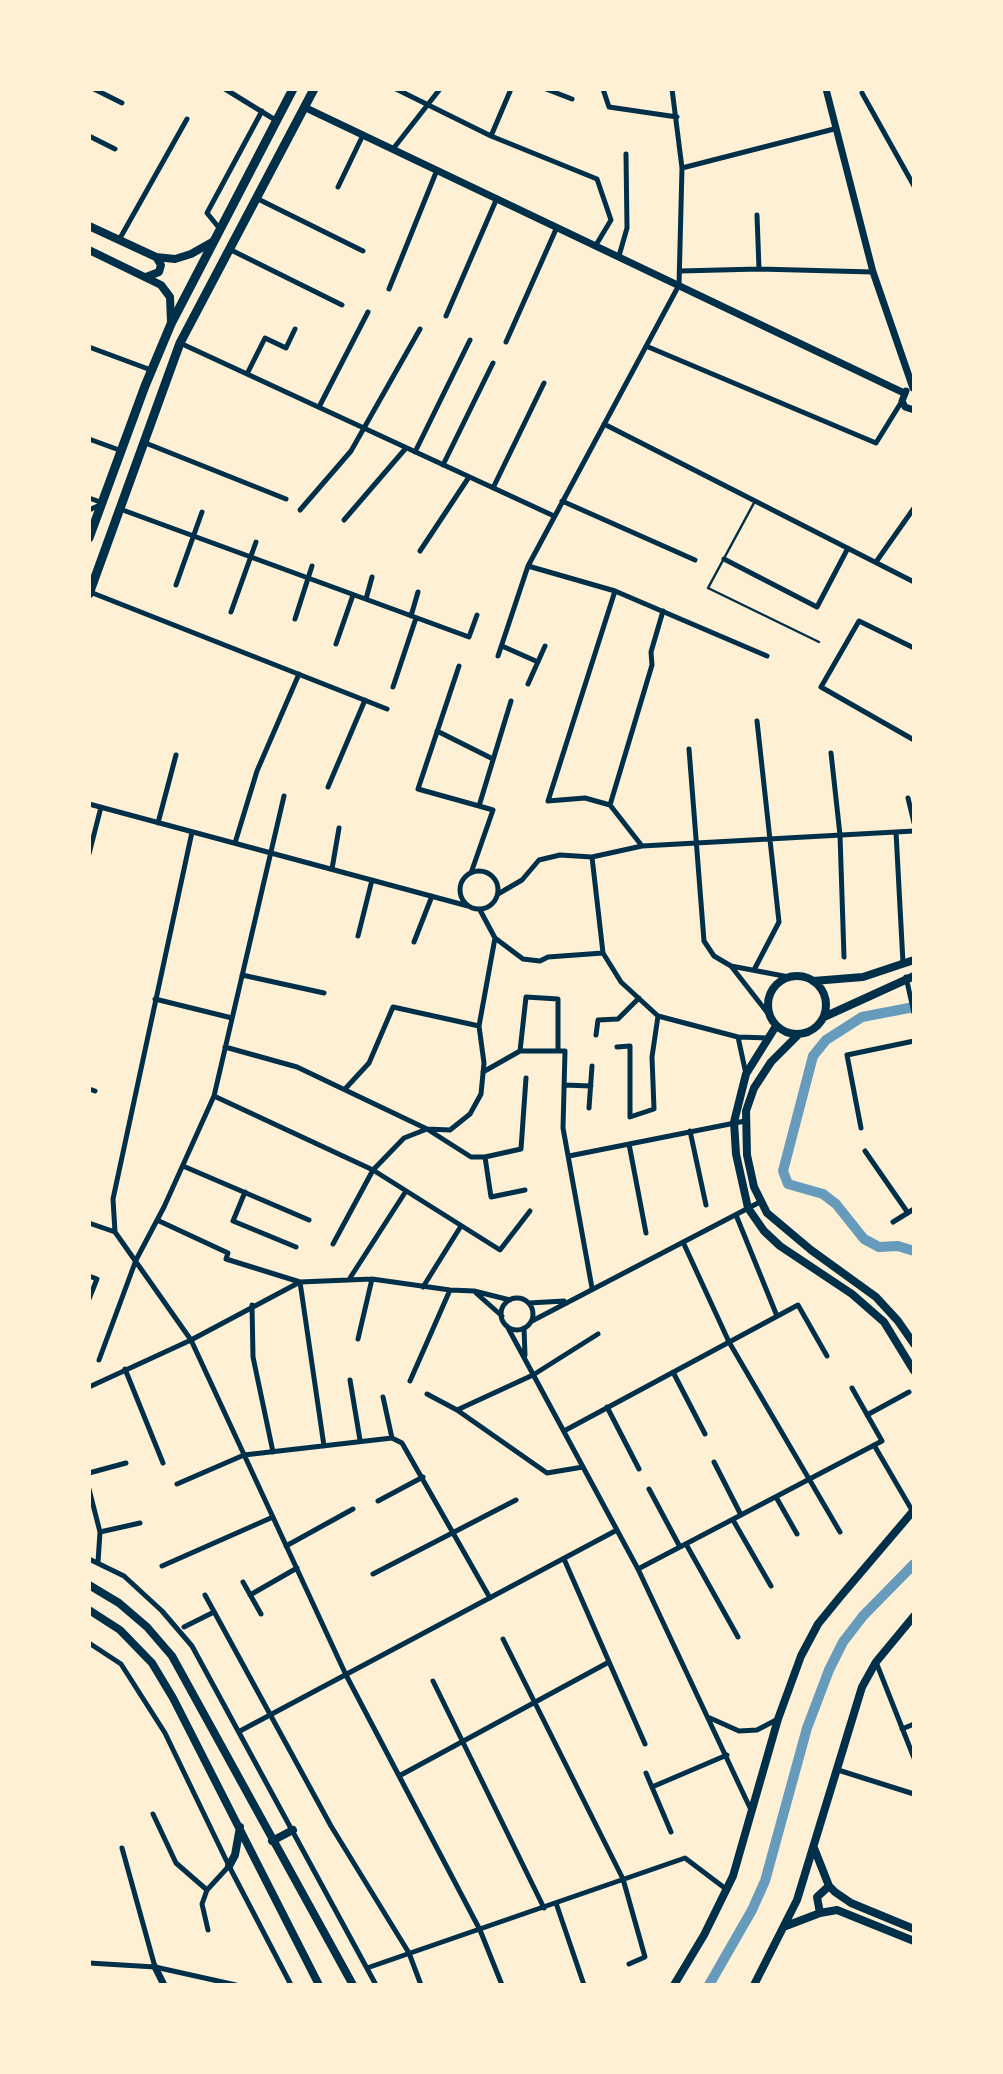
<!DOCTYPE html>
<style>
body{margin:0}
#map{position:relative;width:1003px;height:2074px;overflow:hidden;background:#fdf0d5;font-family:"Public Sans",sans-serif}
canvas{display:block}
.frame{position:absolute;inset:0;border:91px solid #fdf0d5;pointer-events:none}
</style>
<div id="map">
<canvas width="1003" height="2074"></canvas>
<div class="frame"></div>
</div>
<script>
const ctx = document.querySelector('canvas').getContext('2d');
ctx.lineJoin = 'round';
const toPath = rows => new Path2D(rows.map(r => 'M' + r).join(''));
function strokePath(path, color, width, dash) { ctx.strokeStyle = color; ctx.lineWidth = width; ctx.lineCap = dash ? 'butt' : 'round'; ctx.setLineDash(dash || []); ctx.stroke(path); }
strokePath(toPath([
 [914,1007,862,1017,826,1040,813,1056,783,1171,788,1184,823,1194,836,1204,864,1239,879,1247,898,1246,914,1251],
 [709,1985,752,1910,765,1881,807,1728,829,1670,843,1642,863,1616,914,1564]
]), '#669bbc', 10);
strokePath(toPath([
 [755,501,708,588,819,642]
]), '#003049', 2.5);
strokePath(toPath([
 [94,89,122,103],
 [225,89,277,121],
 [396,89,491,136,511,89],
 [546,89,572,99],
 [603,89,609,107,677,117],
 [862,93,914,186],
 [89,136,115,149],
 [491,136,597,179,611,220,596,245],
 [393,149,440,89],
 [682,168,834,129],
 [338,187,363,135],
 [256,198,363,251],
 [757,215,759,269],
 [220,229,207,213,262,111],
 [119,240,187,119],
 [229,249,342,305],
 [619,256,627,228,626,154],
 [680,271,759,269,873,272],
 [389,289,437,170],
 [446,316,497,198],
 [506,342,557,227],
 [180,343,554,516],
 [646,346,876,443,902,401],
 [89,347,151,370],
 [247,374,265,338,286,348,295,329],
 [319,407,368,312],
 [604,424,914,582],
 [89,439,122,451],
 [143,442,286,499],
 [415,452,470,340],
 [443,465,493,363],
 [493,488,544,383],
 [89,498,103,503],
 [562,501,695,560],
 [120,509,469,637,477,615],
 [89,510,100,505],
 [300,510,351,451,420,329],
 [344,520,406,448],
 [420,551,469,477],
 [724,559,817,607,848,548],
 [876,562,914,508],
 [528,566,615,591,767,656],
 [176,585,202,512],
 [615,591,548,801,585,798,610,805,642,846],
 [90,592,387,709],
 [366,599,372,577],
 [231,612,256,542],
 [411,616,418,592],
 [295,619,312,566],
 [336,644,353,595],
 [502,646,538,662],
 [914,648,859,621,821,687,914,740],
 [498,656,528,566,679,285,682,168,672,89],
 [459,666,418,789,479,806],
 [528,684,545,646],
 [393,687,416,618],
 [437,731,493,759],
 [689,749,704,941,714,956,731,966,770,1016],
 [831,753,840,835,844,957],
 [328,787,365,700],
 [908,798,914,823],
 [89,804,468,906],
 [610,805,652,665,651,652,663,611],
 [158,823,176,755],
 [192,832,113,1199,115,1232,191,1340,346,1675,480,1930,502,1985],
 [896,832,903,963],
 [235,843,257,771,299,674],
 [89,854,101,807],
 [592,857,603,953,621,982,658,1016,738,1037,769,1038],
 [332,869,339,828],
 '460 890a19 19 0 1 1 38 0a19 19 0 1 1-38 0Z',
 [471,873,493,810,479,806,511,701],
 [498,894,522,880,539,860,560,855,592,857,642,846,914,831],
 [480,910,495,938,523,959,540,961,548,957,603,953],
 [358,936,372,880],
 [414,942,432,896],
 [731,966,789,977],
 [754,970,779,922,757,721],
 [242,975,324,993],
 [906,977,914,1013],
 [155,999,232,1018],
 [596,1035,598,1020,618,1019,639,998],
 [738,1037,746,1074],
 [225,1047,297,1067,427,1129,471,1157,485,1157,521,1149,526,1078],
 [617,1047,630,1046,630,1117,654,1109,652,1057,658,1016],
 [520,1051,526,997,558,999,558,1051],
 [483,1072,520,1051,565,1051,563,1128,592,1288],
 [564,1085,591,1086],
 [89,1089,95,1091],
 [345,1089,369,1063,393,1007,479,1026],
 [214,1096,373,1170,500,1250,530,1211],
 [589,1108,592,1066],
 [861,1128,847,1055,914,1041],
 [690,1131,706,1205],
 [629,1144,646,1233],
 [865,1151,908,1213],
 [569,1156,745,1121],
 [485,1157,491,1197,525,1190],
 [183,1166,309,1220],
 [245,1192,233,1221,296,1247],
 [736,1215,777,1316],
 [157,1220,228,1253,226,1259,300,1282,324,1446],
 [893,1222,914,1209],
 [89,1223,115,1232],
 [683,1242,729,1342,840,1532],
 [333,1244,373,1170,404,1138,427,1129,450,1130,470,1114,481,1094,484,1063,479,1026,495,938],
 [89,1276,97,1279,89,1299],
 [350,1278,406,1191],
 [423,1287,461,1226],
 [476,1293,502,1316],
 '501 1314a16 16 0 1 1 32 0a16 16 0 1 1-32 0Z',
 [529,1303,564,1301],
 [252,1305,253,1357,273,1452],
 [532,1321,760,1202],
 [507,1326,638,1569,751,1810],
 [524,1328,525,1355],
 [358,1339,372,1279],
 [99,1360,136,1260,164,1207,214,1096,284,796],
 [125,1369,163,1463],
 [673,1372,705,1434],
 [350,1380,360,1440],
 [410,1381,450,1290],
 [89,1387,191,1340,300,1282,372,1279,450,1290,474,1291,510,1300],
 [427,1394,457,1410,547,1473,583,1467],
 [383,1397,392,1438],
 [607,1407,639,1469],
 [457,1410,533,1375,598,1334],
 [867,1415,909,1392],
 [564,1431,798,1305,827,1356],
 [874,1445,913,1512],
 [714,1462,741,1515],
 [89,1473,126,1463],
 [177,1484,244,1455,392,1438,402,1443,490,1598],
 [89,1489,100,1532,98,1562],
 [649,1489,680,1547],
 [776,1497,797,1534],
 [378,1501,423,1477],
 [733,1520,771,1586],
 [100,1532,140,1523],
 [686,1544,738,1637],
 [286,1546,353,1509],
 [89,1559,124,1576,162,1611,192,1646,376,1985],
 [564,1559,645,1744],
 [162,1566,273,1517],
 [638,1569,882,1441,852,1388],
 [373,1574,516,1500],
 [243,1582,261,1614],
 [205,1595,331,1826,409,1953,421,1985],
 [250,1595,297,1568],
 [184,1627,214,1612],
 [503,1639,623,1879,645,1957,629,1964],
 [89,1643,121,1664,165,1733,229,1866,291,1985],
 [876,1662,914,1758],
 [433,1681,544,1908],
 [710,1718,739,1731,757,1730,778,1719],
 [902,1729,914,1724],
 [240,1731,617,1530],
 [838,1770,914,1794],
 [646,1773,671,1832],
 [399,1776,609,1662],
 [652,1787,727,1755],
 [153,1814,176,1863,207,1890],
 [122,1848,155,1967],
 [556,1903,584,1985],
 [208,1930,202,1904,207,1890,229,1866],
 [89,1963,155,1967,236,1985],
 [367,1968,685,1858,726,1889]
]), '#003049', 5);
strokePath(toPath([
 [826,89,873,272,913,388],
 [304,107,904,393],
 [906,391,902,401,905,407,914,410],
 [155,1967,164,1985]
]), '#003049', 7);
strokePath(toPath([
 [89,226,156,257,175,259,191,254,214,241],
 [89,250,161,285,170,297,171,322],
 [146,277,159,272,161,265,156,257],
 '768 1005a29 29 0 1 1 58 0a29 29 0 1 1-58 0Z',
 [813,981,863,977,914,960],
 [824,1017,914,976],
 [776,1026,746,1074,734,1122,736,1154,748,1208,764,1231,780,1246,852,1294,884,1322,914,1371],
 [798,1035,771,1062,754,1088,746,1111,747,1155,754,1187,767,1213,811,1250,876,1297,898,1321,914,1344],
 [89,1585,119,1603,147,1627,172,1656,353,1985],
 [89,1610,120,1630,152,1663,173,1698,319,1985],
 [272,1841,293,1830],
 [814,1848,829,1886,835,1892,851,1903,914,1929],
 [229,1866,235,1855,240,1827],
 [820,1913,817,1897,829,1886],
 [786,1926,820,1913,837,1910,914,1941],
 [674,1985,704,1935,733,1876,778,1719,801,1656,818,1624,840,1597,914,1510],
 [754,1985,797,1900,862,1687,876,1662,914,1616]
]), '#003049', 8);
strokePath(toPath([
 [89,538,145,386,171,324,293,89],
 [89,594,180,343,314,89]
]), '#003049', 9);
</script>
